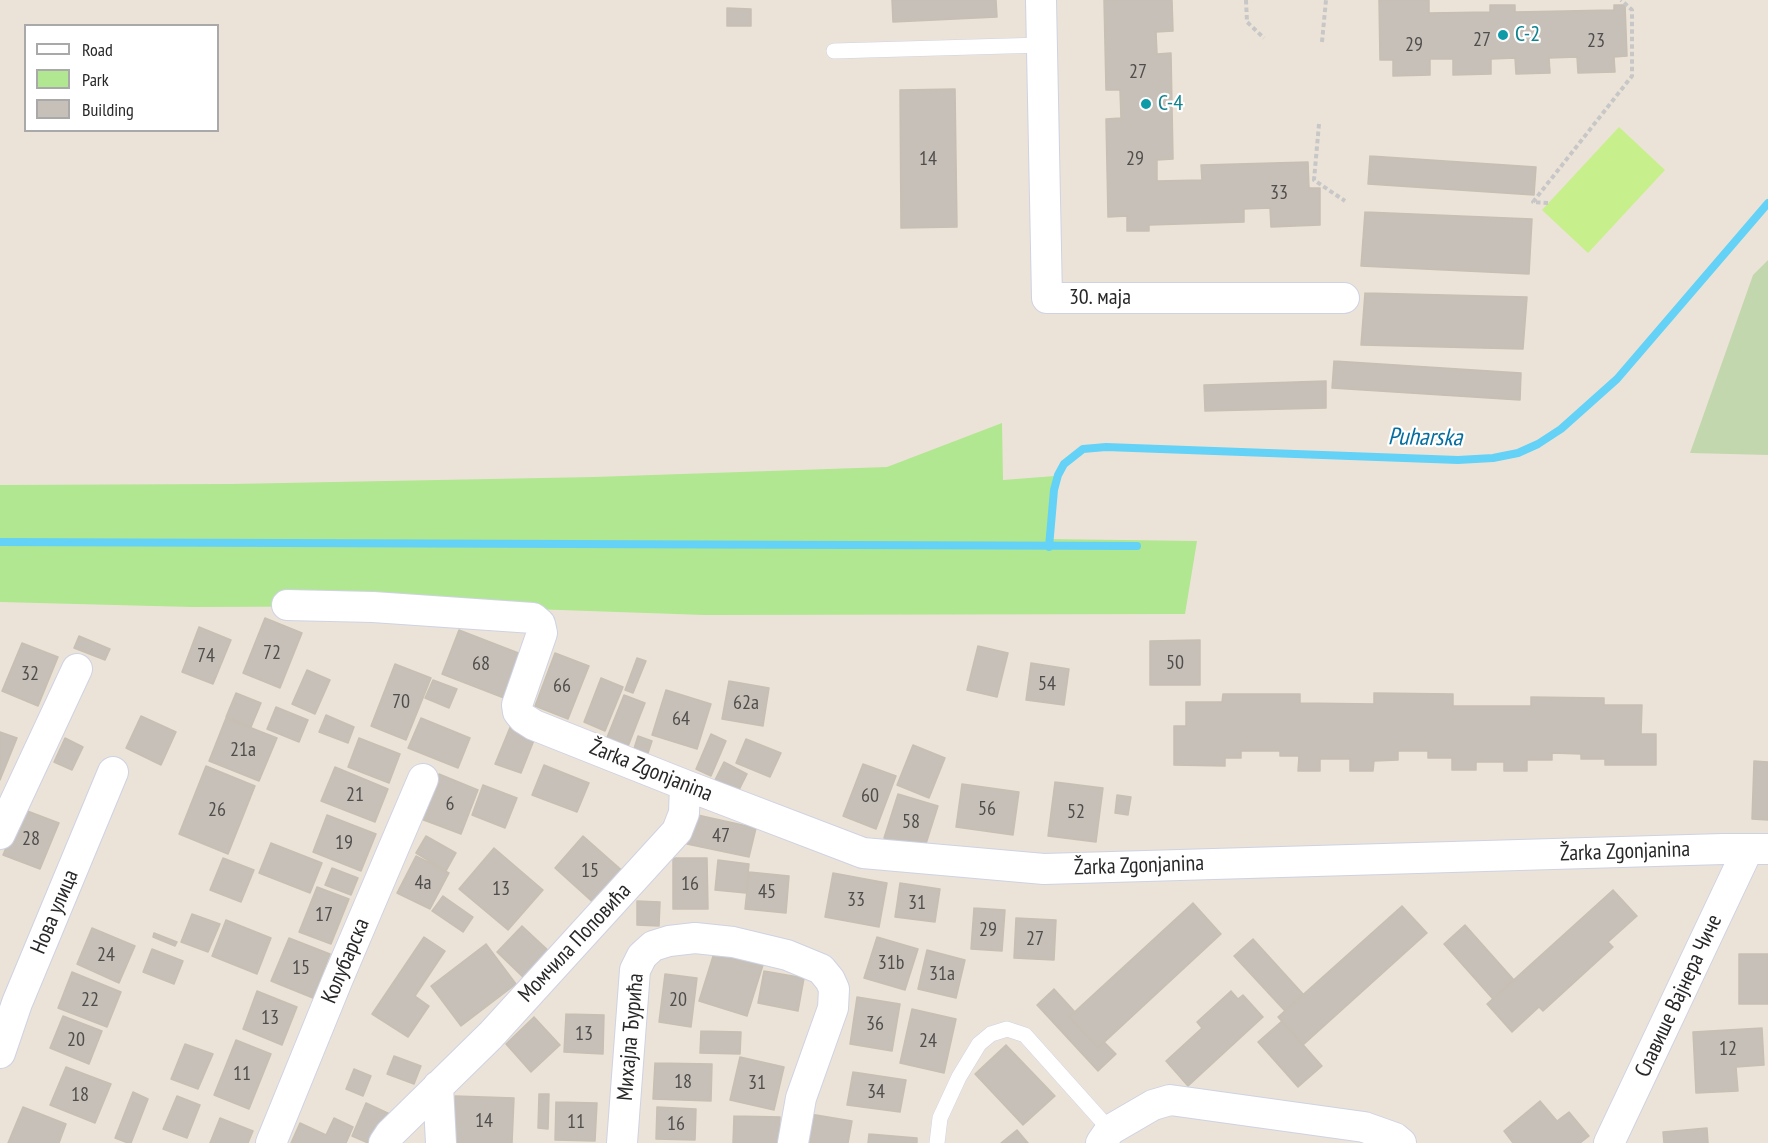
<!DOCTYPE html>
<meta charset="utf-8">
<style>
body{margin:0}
#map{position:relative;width:1768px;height:1143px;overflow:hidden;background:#ece3d8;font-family:"PT Sans Narrow",sans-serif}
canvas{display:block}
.legend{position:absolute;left:24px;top:24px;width:195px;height:108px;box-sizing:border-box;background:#fff;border:2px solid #a9a9a9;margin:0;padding:8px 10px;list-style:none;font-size:18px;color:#282828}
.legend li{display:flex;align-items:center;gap:12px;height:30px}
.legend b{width:30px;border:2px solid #a9a9a9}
</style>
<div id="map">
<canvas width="1768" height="1143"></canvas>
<ul class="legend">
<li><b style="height:8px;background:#fff"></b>Road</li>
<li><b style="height:16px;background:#b0e790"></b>Park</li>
<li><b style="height:16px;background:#c7c0b8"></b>Building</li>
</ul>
</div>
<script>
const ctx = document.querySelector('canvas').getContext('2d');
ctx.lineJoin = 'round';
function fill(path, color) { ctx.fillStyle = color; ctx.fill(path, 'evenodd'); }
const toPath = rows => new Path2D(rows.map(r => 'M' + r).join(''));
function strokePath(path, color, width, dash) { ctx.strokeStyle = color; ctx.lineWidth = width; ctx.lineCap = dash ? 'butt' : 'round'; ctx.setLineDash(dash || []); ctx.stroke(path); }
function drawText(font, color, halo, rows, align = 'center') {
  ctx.font = font + ' "PT Sans Narrow",sans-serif'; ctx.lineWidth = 4.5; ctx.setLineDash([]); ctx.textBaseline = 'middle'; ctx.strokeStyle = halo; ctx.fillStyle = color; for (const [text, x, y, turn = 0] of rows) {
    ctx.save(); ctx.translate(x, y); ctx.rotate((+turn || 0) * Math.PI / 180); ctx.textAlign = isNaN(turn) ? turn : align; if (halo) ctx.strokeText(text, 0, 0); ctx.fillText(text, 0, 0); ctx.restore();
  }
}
fill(toPath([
 [1002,423,1003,480,1055,476,1047,539,1197,541,1185,614,704,615,445,606,192,607,0,602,0,485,231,484,594,477,887,467]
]), '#b0e790');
fill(toPath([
 [1768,260,1768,455,1690,453,1753,275]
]), '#c3d7ae');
fill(toPath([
 [1619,127,1665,170,1588,253,1542,210]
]), '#c7ef8b');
strokePath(toPath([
 [0,542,1137,546],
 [1049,547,1054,490,1058,475,1064,464,1083,449,1106,447,1458,460,1493,458,1518,453,1538,444,1561,429,1617,379,1768,203]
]), '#63d2f6', 8);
const building = toPath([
 [892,0,996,0,997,17,893,22,892,0],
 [1104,0,1172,0,1173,31,1156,32,1157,54,1171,53,1173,159,1157,160,1157,181,1202,180,1201,165,1308,162,1309,188,1320,188,1320,225,1271,227,1270,208,1244,209,1244,222,1149,225,1149,231,1127,231,1127,216,1108,217,1106,119,1121,118,1120,90,1106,90,1104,0],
 [1379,0,1429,0,1429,13,1490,12,1490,5,1515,5,1515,12,1614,10,1614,5,1625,5,1627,56,1614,57,1615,72,1578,73,1577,57,1549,58,1550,73,1516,74,1515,58,1491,59,1491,74,1453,75,1453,59,1430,59,1430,75,1393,76,1393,60,1380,60,1379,0],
 [727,8,751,9,751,26,727,26,727,8],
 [955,89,957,227,901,228,900,90,955,89],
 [1370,156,1536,167,1534,195,1368,184,1370,156],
 [1365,212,1532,219,1529,274,1361,266,1365,212],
 [1365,293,1527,297,1523,349,1361,345,1365,293],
 [1334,361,1521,373,1520,400,1332,388,1334,361],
 [1326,381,1326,408,1205,411,1204,385,1326,381],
 [265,618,302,633,280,688,243,673,265,618],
 [199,627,231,640,213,684,182,672,199,627],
 [459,630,521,654,504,698,442,674,459,630],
 [79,636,110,649,105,660,74,648,79,636],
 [1200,640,1200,685,1150,685,1150,641,1200,640],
 [22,643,58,657,38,706,2,691,22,643],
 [978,646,1008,653,997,697,967,690,978,646],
 [555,653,589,666,568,719,535,706,555,653],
 [637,658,646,661,633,693,625,690,637,658],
 [1031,663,1069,669,1064,705,1026,700,1031,663],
 [395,664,431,678,406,740,371,726,395,664],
 [307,670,330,680,315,714,292,704,307,670],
 [601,678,623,687,605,731,584,722,601,678],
 [433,680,457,689,449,708,425,698,433,680],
 [729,681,769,688,763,726,722,719,729,681],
 [666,690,711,704,697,749,652,735,666,690],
 [236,693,261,703,251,727,226,717,236,693],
 [1374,693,1453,694,1453,706,1531,706,1531,697,1604,698,1604,705,1642,705,1641,734,1656,734,1656,765,1605,765,1605,759,1581,759,1581,754,1552,753,1552,760,1527,760,1527,771,1504,771,1504,762,1476,762,1476,770,1452,770,1452,758,1428,758,1428,751,1398,751,1398,760,1374,761,1373,771,1350,771,1350,759,1320,759,1320,771,1298,771,1299,756,1280,756,1280,751,1241,751,1241,758,1225,758,1225,766,1174,765,1174,726,1186,726,1186,702,1222,702,1223,694,1300,694,1300,703,1374,704,1374,693],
 [624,695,645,703,627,749,606,740,624,695],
 [276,707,308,720,299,742,267,729,276,707],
 [326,715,354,727,348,743,319,732,326,715],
 [141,716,176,732,161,765,126,748,141,716],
 [226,718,277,738,259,781,209,761,226,718],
 [421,718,470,738,458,768,408,748,421,718],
 [511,725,536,735,521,773,495,764,511,725],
 [0,732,17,738,0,780,0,732],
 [711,734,726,741,711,776,696,769,711,734],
 [638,736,652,741,647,756,633,752,638,736],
 [65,738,83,747,72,770,54,762,65,738],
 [359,738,400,754,389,783,348,767,359,738],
 [746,739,781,753,770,777,736,763,746,739],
 [913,745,945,758,929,798,897,785,913,745],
 [1754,761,1768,762,1768,820,1752,819,1754,761],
 [724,762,747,774,735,798,712,786,724,762],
 [863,764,896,776,876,829,843,816,863,764],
 [544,765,589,783,577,812,532,795,544,765],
 [206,766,255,786,228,854,179,834,206,766],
 [335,767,388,789,375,822,321,801,335,767],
 [439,774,478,790,461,834,421,819,439,774],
 [1055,782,1103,788,1096,842,1048,836,1055,782],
 [962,784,1019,792,1013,835,956,827,962,784],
 [483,785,517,798,505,828,472,815,483,785],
 [898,794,938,806,924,850,884,838,898,794],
 [1117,795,1131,797,1128,815,1115,813,1117,795],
 [22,809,59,823,40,869,3,855,22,809],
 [693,814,756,828,749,857,687,844,693,814],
 [327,815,376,834,361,871,313,852,327,815],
 [426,836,456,853,446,871,416,853,426,836],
 [583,836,626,874,597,906,555,868,583,836],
 [271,843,322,863,310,893,259,873,271,843],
 [494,848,543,890,508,930,459,889,494,848],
 [416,856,449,873,430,909,397,893,416,856],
 [223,858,254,870,241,902,210,890,223,858],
 [673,858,707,858,708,909,673,909,673,858],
 [718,860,749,864,746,893,715,890,718,860],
 [332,868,358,878,351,895,325,885,332,868],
 [749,872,789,876,786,913,745,909,749,872],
 [833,873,887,883,879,927,825,917,833,873],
 [900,883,940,889,935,922,895,917,900,883],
 [317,887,349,899,331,944,299,932,317,887],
 [1613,890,1637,916,1608,942,1613,947,1543,1011,1539,1007,1512,1032,1487,1004,1613,890],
 [443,896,473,917,463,932,432,911,443,896],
 [637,901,660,902,659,926,637,925,637,901],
 [1193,903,1221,934,1098,1048,1069,1017,1193,903],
 [1402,906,1427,933,1303,1045,1278,1017,1402,906],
 [974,908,1005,910,1002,951,971,949,974,908],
 [192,914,220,924,208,952,181,942,192,914],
 [1016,918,1056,920,1054,960,1014,958,1016,918],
 [226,920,271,938,257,974,212,956,226,920],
 [1465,925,1514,980,1493,999,1444,944,1465,925],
 [522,926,552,954,527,981,497,952,522,926],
 [92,928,135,946,119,983,77,964,92,928],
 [154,933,177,942,175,946,153,937,154,933],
 [424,937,445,951,415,996,429,1006,408,1037,372,1014,424,937],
 [877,937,918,949,905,990,864,978,877,937],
 [289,938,330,954,313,998,271,981,289,938],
 [1253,939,1303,994,1285,1011,1234,956,1253,939],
 [486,944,516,984,461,1026,431,986,486,944],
 [152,949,183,961,174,984,143,972,152,949],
 [715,950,763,965,747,1016,699,1001,715,950],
 [927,950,965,960,956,998,918,989,927,950],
 [1739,954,1768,954,1768,1004,1739,1004,1739,954],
 [764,971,804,978,798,1011,758,1003,764,971],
 [72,972,121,992,107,1027,58,1008,72,972],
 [665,974,697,978,691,1027,659,1022,665,974],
 [1054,989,1075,1012,1069,1017,1098,1048,1104,1042,1116,1054,1098,1071,1037,1005,1054,989],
 [257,991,297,1007,282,1045,243,1029,257,991],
 [1231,991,1238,999,1243,995,1263,1017,1188,1086,1166,1061,1202,1028,1197,1022,1231,991],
 [857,997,900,1004,892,1051,850,1044,857,997],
 [912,1009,956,1019,944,1073,900,1063,912,1009],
 [566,1014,604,1015,603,1054,564,1052,566,1014],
 [63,1016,102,1031,89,1064,50,1048,63,1016],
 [534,1017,560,1045,531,1072,506,1044,534,1017],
 [1282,1021,1322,1066,1298,1087,1258,1042,1282,1021],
 [1762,1028,1764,1065,1736,1067,1738,1091,1696,1093,1693,1032,1762,1028],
 [701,1031,741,1032,740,1054,700,1053,701,1031],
 [236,1040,271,1054,249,1109,214,1095,236,1040],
 [185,1044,213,1054,198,1089,171,1079,185,1044],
 [1006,1045,1055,1096,1023,1125,975,1074,1006,1045],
 [394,1056,421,1066,414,1084,387,1074,394,1056],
 [740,1057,784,1067,774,1110,730,1100,740,1057],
 [655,1063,712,1064,711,1101,653,1099,655,1063],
 [66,1067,111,1084,95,1123,50,1105,66,1067],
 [354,1069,371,1076,363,1096,346,1089,354,1069],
 [853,1072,906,1080,900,1112,847,1105,853,1072],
 [133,1092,148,1099,131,1143,128,1143,115,1138,133,1092],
 [539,1094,549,1094,548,1129,538,1128,539,1094],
 [177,1096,200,1105,187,1138,163,1129,177,1096],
 [455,1096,514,1098,512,1143,454,1143,455,1096],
 [1540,1101,1557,1121,1569,1112,1589,1136,1580,1143,1513,1143,1504,1131,1540,1101],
 [556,1102,597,1103,595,1141,555,1140,556,1102],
 [366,1103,392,1115,380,1143,368,1143,352,1136,366,1103],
 [23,1107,66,1124,59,1143,8,1143,23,1107],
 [657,1107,696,1109,695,1140,656,1139,657,1107],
 [810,1114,852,1121,848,1143,805,1143,810,1114],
 [734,1116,780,1117,779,1143,733,1143,734,1116],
 [220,1118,253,1131,248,1143,210,1143,220,1118],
 [334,1118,353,1127,346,1143,291,1143,300,1123,326,1135,334,1118],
 [1707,1128,1708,1143,1664,1143,1663,1132,1707,1128],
 [1017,1130,1028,1143,1001,1143,1017,1130],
 [869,1134,917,1138,917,1143,868,1143,869,1134]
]);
fill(building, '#c7c0b8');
strokePath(building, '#c7bfb2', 1.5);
const lane = toPath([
 [834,51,1042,45],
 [937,1143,940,1118,959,1077,979,1044,991,1034,1007,1029,1025,1035,1110,1130]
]);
const street = toPath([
 [1041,0,1047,298,1344,298],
 [287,605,373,607,533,618,540,624,542,633,517,705,518,712,523,718,534,725,685,785,863,853,1044,869,1723,849,1768,849],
 [0,834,77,669],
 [0,1053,17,1003,113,772],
 [438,1086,441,1143],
 [271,1143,337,981,423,779],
 [384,1143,390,1134,491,1035,677,831,684,813,685,785],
 [622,1143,635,970,642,956,653,946,669,941,695,938,733,942,787,955,821,969,830,980,834,989,833,1008,801,1098,793,1143],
 [1101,1143,1110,1130,1153,1105,1170,1100,1364,1127,1395,1138,1401,1143],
 [1609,1143,1748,849]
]);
strokePath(lane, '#ced2e3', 16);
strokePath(street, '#ced2e3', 32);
strokePath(toPath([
 [1246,0,1247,22,1264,38],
 [1322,42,1326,0],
 [1319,124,1314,180,1345,201],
 [1548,203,1533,202,1632,76,1632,10,1621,0]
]), '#c7c7c7', 4, [4.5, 3]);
strokePath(lane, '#fff', 15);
strokePath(street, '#fff', 30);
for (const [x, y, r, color] of [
 [1503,35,6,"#0f9aa8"],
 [1146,104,6,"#0f9aa8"]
]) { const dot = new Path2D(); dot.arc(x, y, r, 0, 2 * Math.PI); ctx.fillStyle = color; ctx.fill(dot); strokePath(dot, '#fff', 2); }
drawText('20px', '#504e4c', null, [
 ["27",1482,40],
 ["23",1596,41],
 ["29",1414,45],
 ["27",1138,72],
 ["14",928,159],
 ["29",1135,159],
 ["33",1279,193],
 ["72",272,653],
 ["74",206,656],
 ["50",1175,663],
 ["68",481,664],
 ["32",30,674],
 ["54",1047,684],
 ["66",562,686],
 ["70",401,702],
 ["62a",746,703],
 ["64",681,719],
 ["21a",243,750],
 ["21",355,795],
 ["60",870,796],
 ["6",450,804],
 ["56",987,809],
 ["26",217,810],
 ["52",1076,812],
 ["58",911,822],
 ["47",721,836],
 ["28",31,839],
 ["19",344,843],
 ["15",590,871],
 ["4a",423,883],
 ["16",690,884],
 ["13",501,889],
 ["45",767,892],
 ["33",856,900],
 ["31",917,903],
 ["17",324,915],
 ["29",988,930],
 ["27",1035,939],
 ["24",106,955],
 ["31b",891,963],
 ["15",301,968],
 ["31a",942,974],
 ["22",90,1000],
 ["20",678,1000],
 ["13",270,1018],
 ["36",875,1024],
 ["13",584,1034],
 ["20",76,1040],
 ["24",928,1041],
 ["12",1728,1049],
 ["11",242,1074],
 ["18",683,1082],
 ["31",757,1083],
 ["34",876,1092],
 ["18",80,1095],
 ["14",484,1121],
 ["11",576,1122],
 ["16",676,1124]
]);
drawText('22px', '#0d838f', '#fff', [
 ["C-2",1515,35],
 ["C-4",1158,104]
], 'left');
drawText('22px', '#282828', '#fff', [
 ["30. маја",1100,298],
 ["Žarka Zgonjanina",651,771,22],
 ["Žarka Zgonjanina",1625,852,-2],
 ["Žarka Zgonjanina",1139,866,-2],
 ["Нова улица",55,912,-67],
 ["Момчила Поповића",575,943,-47],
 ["Колубарска",346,961,-67],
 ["Славише Вајнера Чиче",1679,996,-65],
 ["Михајла Ђурића",631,1037,-85]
]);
drawText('italic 24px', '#046ea0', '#fff', [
 ["Puharska",1425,438,1]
]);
</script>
